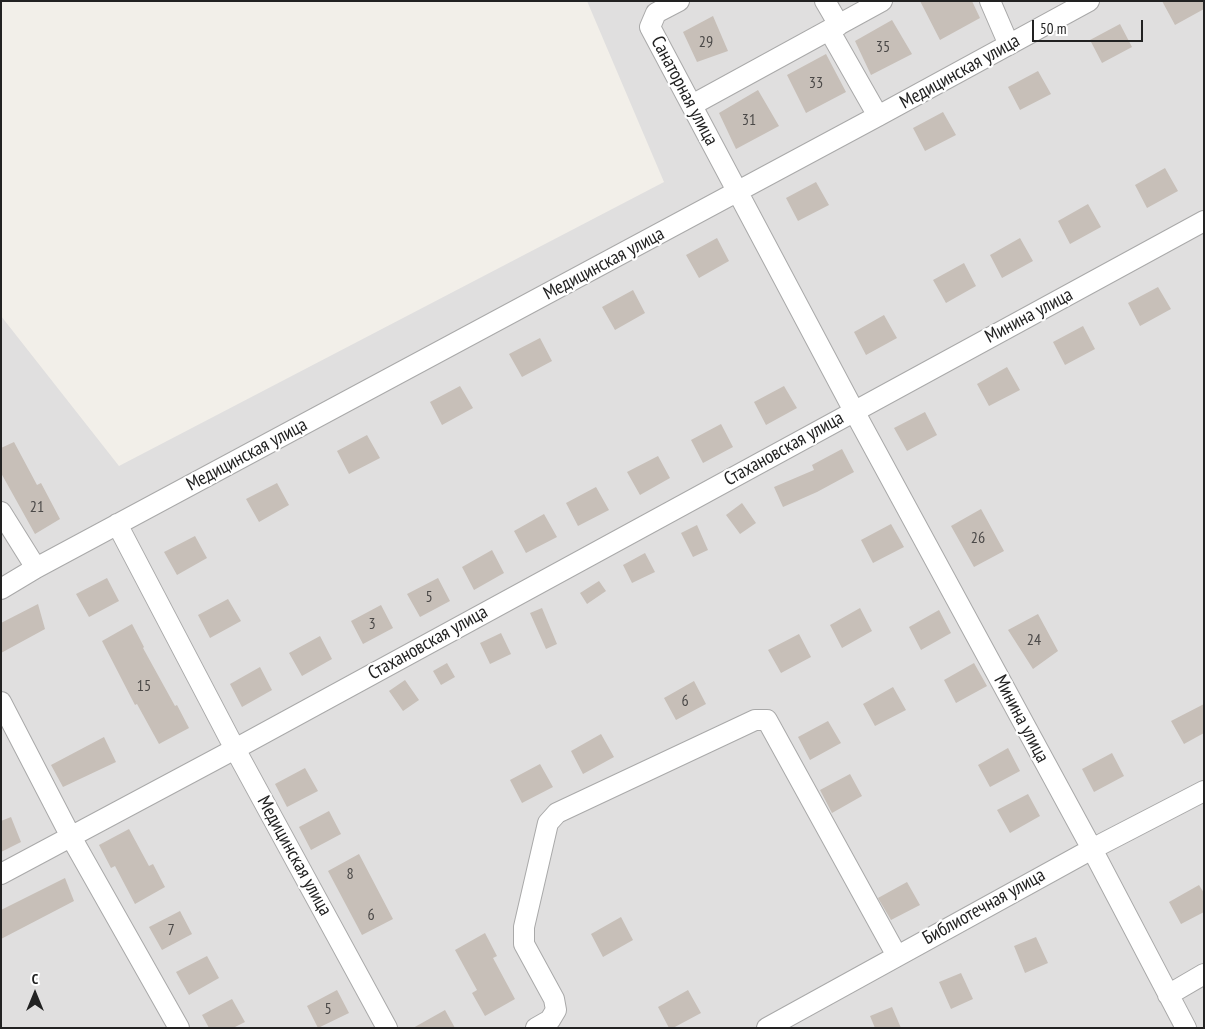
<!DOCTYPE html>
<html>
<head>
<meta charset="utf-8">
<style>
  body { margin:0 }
  #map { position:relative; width:1205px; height:1029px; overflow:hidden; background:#f2efe9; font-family:"PT Sans Narrow",sans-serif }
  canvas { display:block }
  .frame { position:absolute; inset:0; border:2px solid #222; pointer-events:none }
  .north { position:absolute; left:10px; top:969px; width:50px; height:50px; -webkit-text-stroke:4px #fff; paint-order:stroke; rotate:0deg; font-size:14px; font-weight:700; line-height:20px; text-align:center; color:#222 }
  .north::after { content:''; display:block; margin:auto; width:18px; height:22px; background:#222; clip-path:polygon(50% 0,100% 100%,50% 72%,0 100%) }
  .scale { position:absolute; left:1032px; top:20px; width:111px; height:22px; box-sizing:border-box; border:2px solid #222; border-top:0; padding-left:6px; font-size:15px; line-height:18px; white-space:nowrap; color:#222; -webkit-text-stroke:4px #fff; paint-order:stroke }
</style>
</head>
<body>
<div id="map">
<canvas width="1205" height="1029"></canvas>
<div class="frame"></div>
<div class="north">С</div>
<div class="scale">50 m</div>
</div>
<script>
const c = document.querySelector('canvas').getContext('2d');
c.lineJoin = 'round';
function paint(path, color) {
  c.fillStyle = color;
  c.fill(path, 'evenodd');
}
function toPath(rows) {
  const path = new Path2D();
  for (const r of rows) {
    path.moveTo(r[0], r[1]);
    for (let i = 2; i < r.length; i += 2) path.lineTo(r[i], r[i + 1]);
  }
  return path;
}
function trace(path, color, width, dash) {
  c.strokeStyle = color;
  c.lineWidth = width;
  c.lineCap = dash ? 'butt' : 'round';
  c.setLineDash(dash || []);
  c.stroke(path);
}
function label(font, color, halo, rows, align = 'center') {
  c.font = font + ' "PT Sans Narrow",sans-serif';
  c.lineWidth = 4.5;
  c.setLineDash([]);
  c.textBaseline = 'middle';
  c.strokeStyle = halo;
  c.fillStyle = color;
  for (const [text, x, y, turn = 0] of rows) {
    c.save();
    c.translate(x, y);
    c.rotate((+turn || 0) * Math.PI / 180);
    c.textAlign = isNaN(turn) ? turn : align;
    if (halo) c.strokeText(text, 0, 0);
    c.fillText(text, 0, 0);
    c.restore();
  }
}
const residential = toPath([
  [587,1,1204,1,1204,1028,1,1028,1,316,119,466,664,182]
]);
const building = toPath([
  [920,1,972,1,980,18,940,40],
  [1162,1,1204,1,1204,9,1175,25],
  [713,16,728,51,697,62,683,32],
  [892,20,912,54,871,75,855,41],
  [1120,24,1132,47,1102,63,1090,40],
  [826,54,846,92,806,113,787,75],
  [1038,71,1051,94,1020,110,1008,87],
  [758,90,779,126,736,149,719,113],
  [943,112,956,135,925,151,913,128],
  [1165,168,1178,191,1147,208,1135,185],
  [816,182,829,205,798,221,786,198],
  [1088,204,1101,227,1070,244,1058,221],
  [717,238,729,261,699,278,686,255],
  [1020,238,1033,261,1002,278,990,255],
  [964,263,976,286,946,303,933,280],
  [1158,287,1171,309,1140,326,1128,303],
  [633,290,645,313,615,330,602,307],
  [884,315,897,338,866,355,854,332],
  [1083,326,1095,349,1065,365,1053,342],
  [540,338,552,361,522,377,509,354],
  [1007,367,1020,390,989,406,977,384],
  [460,386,473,408,442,425,430,402],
  [784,386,797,408,766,425,754,402],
  [925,412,937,435,907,451,894,428],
  [721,424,733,447,703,463,691,440],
  [367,435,380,458,349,474,337,451],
  [14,442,37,485,41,483,60,519,35,534,1,473,1,448],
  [842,449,854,472,817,492,783,507,774,487,814,470,812,465],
  [658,456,670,478,640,495,627,472],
  [277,483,289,505,259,522,246,499],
  [596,487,609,510,578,526,566,503],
  [742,503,756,523,740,534,726,515],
  [981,509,1004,551,974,567,951,526],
  [544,514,557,537,526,553,514,531],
  [891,524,904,547,873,563,861,540],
  [697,525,708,550,693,557,681,533],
  [195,536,207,558,177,575,164,552],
  [492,550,504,573,474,590,462,567],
  [645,553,655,572,632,583,623,565],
  [107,578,119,601,89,617,76,594],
  [438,578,450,601,420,617,407,594],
  [599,581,606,591,587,604,580,593],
  [228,599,241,621,210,638,198,615],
  [38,604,45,629,1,653,1,623],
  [381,605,393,628,363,644,351,621],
  [542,608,557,644,546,649,530,613],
  [860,608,872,631,842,648,830,625],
  [939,610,951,633,921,650,909,627],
  [1038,614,1058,651,1033,669,1008,630],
  [132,624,144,647,143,648,175,706,177,705,189,728,159,744,137,704,135,705,102,641],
  [501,633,511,654,490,664,480,643],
  [799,634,811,657,781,673,768,650],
  [320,636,332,659,302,676,289,653],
  [447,663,455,677,441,685,433,671],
  [974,663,987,686,956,703,944,680],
  [260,667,272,690,242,707,230,684],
  [405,680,419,700,403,711,389,691],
  [694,681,706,704,676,720,664,698],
  [893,687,906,710,875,726,863,704],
  [1204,704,1204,733,1184,744,1171,721],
  [828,721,841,743,810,760,798,737],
  [601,734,614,757,583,774,571,751],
  [104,737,116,762,63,787,51,765],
  [1008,748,1020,771,990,787,978,765],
  [1112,753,1124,776,1094,792,1082,769],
  [540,764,553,787,522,803,510,780],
  [305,768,318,791,287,807,275,784],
  [850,774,862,796,832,813,820,790],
  [1028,794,1040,816,1010,833,997,810],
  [329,811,341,834,311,850,299,827],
  [11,817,21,842,1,852,1,821],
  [129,829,149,866,153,864,165,887,135,904,115,866,111,868,99,845],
  [359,854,393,919,362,935,328,871],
  [65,878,74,901,1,939,1,910],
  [907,882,920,905,891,920,878,898],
  [1199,885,1204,893,1204,912,1181,924,1169,902],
  [180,911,192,934,162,950,149,927],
  [621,917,633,940,603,957,591,934],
  [485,933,497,956,493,958,515,999,485,1016,472,993,477,990,455,950],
  [1036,937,1048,963,1025,973,1014,946],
  [207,956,219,978,189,995,176,972],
  [961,973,973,999,951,1009,939,982],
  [337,990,349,1013,318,1028,307,1006],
  [688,990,701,1013,673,1028,669,1028,658,1007],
  [232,999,245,1022,233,1028,209,1028,202,1015],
  [892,1007,901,1028,875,1028,870,1016],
  [445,1010,455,1028,413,1028]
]);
const minor = toPath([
  [679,1,656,13,650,27,854,411,1092,849,1186,1028],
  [825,1,839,25],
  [990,1,1009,45],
  [829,30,878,116],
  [692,105,882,1],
  [1,512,36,568],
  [117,524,235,749,387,1028],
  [1,589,36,568,878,116,1089,1],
  [1,702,71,837,179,1028],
  [1,874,235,749,1204,221],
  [1168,995,1204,974],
  [536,1028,550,1020,556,1010,554,999,524,944,524,927,548,823,557,813,755,720,767,720,897,956],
  [767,1028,1092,849,1204,791]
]);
const numberNames = [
  ["29",706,42],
  ["35",883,47],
  ["33",816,83],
  ["31",749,120],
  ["21",37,507],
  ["26",978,538],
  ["5",429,597],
  ["3",372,624],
  ["24",1034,640],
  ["15",144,686],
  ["6",685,701],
  ["8",350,874],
  ["6",371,915],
  ["7",171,930],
  ["5",328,1009]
];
const streetNames = [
  ["Медицинская улица",960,72,-29],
  ["Санаторная улица",684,91,62],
  ["Медицинская улица",604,264,-28],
  ["Минина улица",1029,316,-28],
  ["Стахановская улица",784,449,-29],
  ["Медицинская улица",247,455,-28],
  ["Стахановская улица",428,643,-29],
  ["Минина улица",1021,719,62],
  ["Медицинская улица",294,856,61],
  ["Библиотечная улица",984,907,-29]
];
paint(residential, '#e0dfdf');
paint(building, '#c7bfb8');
trace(minor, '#a9a9a9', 22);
trace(minor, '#fff', 20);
label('16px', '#4b4948', null, numberNames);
label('19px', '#222', '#fff', streetNames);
</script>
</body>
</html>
